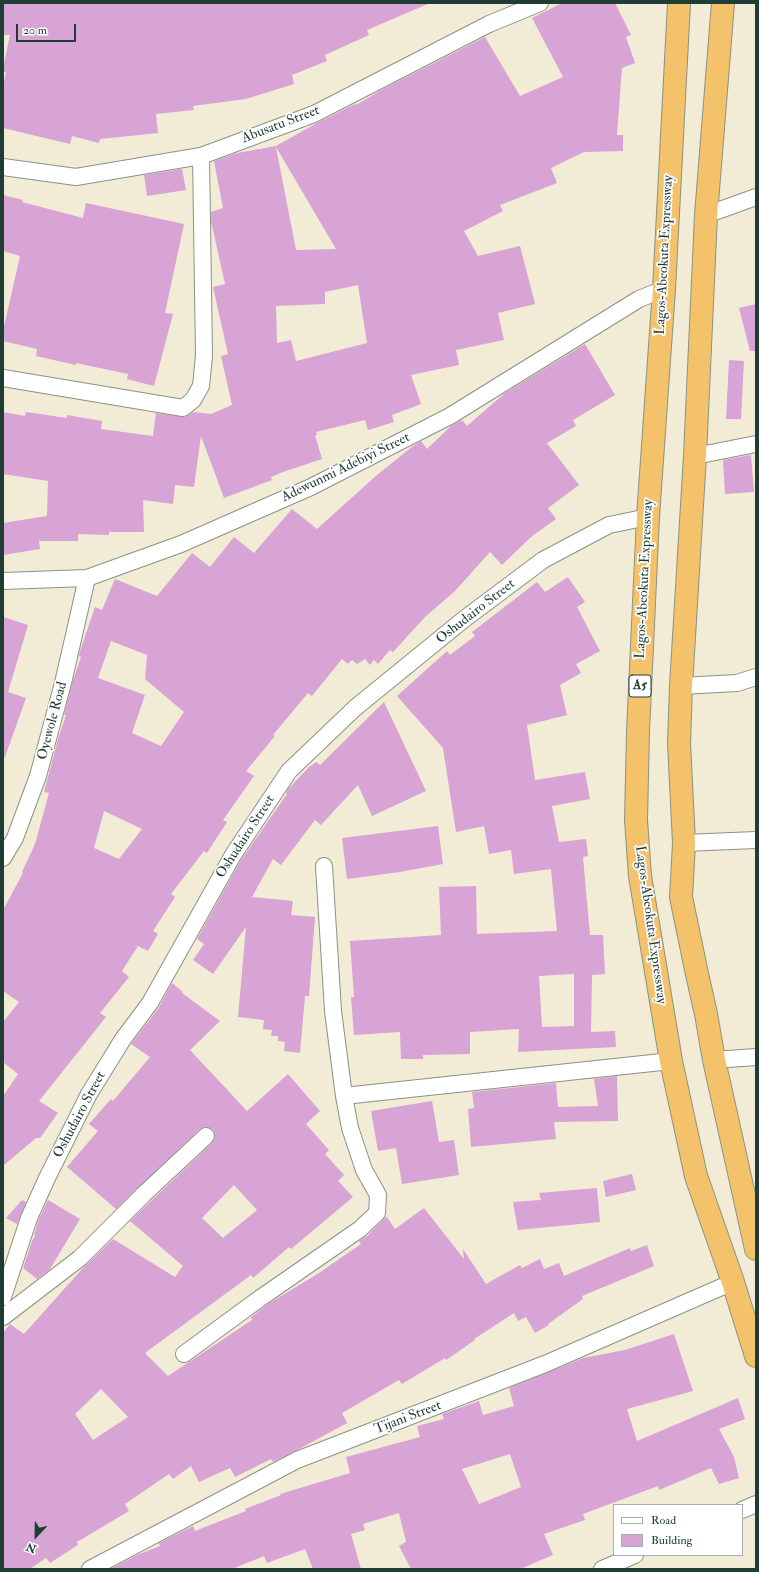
<!DOCTYPE html>
<html>
<head>
<meta charset="utf-8">
<style>
  body { margin:0 }
  #map { position:relative; width:759px; height:1572px; overflow:hidden; background:#f2ebd5; font-family:"IM FELL Double Pica",serif }
  canvas { display:block }
  .frame { position:absolute; inset:0; border:4px solid #1f3d34; pointer-events:none }
  .legend { position:absolute; left:613px; top:1504px; width:130px; height:52px; box-sizing:border-box; background:#fff; border:1px solid #a5b1ae; margin:0; padding:5px 7px; list-style:none; font-size:12px; color:#1f3d34 }
  .legend li { display:flex; align-items:center; gap:8px; height:20px }
  .legend b { width:20px; border:1px solid #a5b1ae }
  .north { position:absolute; left:16px; top:1516px; width:40px; height:40px; -webkit-text-stroke:3px #fff; paint-order:stroke; rotate:202deg; font-size:11px; font-weight:700; line-height:16px; text-align:center; color:#1f3d34 }
  .north::after { content:''; display:block; margin:auto; width:14px; height:18px; background:#1f3d34; clip-path:polygon(50% 0,100% 100%,50% 72%,0 100%) }
  .scale { position:absolute; left:16px; top:24px; width:60px; height:18px; box-sizing:border-box; border:2px solid #1f3d34; border-top:0; padding-left:5px; font-size:12px; line-height:14px; white-space:nowrap; color:#1f3d34; -webkit-text-stroke:3px #fff; paint-order:stroke }
</style>
</head>
<body>
<div id="map">
<canvas width="759" height="1572"></canvas>
<div class="frame"></div>
<ul class="legend">
<li><b style="height:5px;background:#fff"></b>Road</li>
<li><b style="height:11px;background:#d8a3d5"></b>Building</li>
</ul>
<div class="north">N</div>
<div class="scale">20 m</div>
</div>
<script>
const c = document.querySelector('canvas').getContext('2d');
c.lineJoin = 'round';
function paint(path, color) {
  c.fillStyle = color;
  c.fill(path, 'evenodd');
}
function toPath(rows) {
  const path = new Path2D();
  for (const r of rows) {
    path.moveTo(r[0], r[1]);
    for (let i = 2; i < r.length; i += 2) path.lineTo(r[i], r[i + 1]);
  }
  return path;
}
function trace(path, color, width, dash) {
  c.strokeStyle = color;
  c.lineWidth = width;
  c.lineCap = dash ? 'butt' : 'round';
  c.setLineDash(dash || []);
  c.stroke(path);
}
function label(font, color, halo, rows, align = 'center') {
  c.font = font + ' "IM FELL Double Pica",serif';
  c.lineWidth = 3.5;
  c.setLineDash([]);
  c.textBaseline = 'middle';
  c.strokeStyle = halo;
  c.fillStyle = color;
  for (const [text, x, y, turn = 0] of rows) {
    c.save();
    c.translate(x, y);
    c.rotate((+turn || 0) * Math.PI / 180);
    c.textAlign = isNaN(turn) ? turn : align;
    if (halo) c.strokeText(text, 0, 0);
    c.fillText(text, 0, 0);
    c.restore();
  }
}
const building = toPath([
  [3,3,430,3,367,30,369,35,325,55,327,61,292,75,294,84,246,99,193,106,194,110,156,114,158,133,100,139,99,143,72,136,70,144,3,128,3,87,6,72,3,71,3,68,10,35,3,35],
  [562,3,615,3,631,35,626,37,635,63,622,68,617,135,623,135,623,151,584,152,551,168,557,183,500,205,503,211,464,231,478,256,520,246,535,304,498,313,504,340,456,350,459,365,411,375,421,404,392,415,394,422,368,430,365,420,316,432,317,435,315,435,322,459,283,472,271,477,272,480,224,498,201,436,194,487,175,485,173,504,143,500,144,532,109,532,109,535,78,534,78,541,39,541,40,549,3,555,3,523,47,516,48,481,3,474,3,412,25,416,26,412,67,418,67,415,102,421,101,429,153,436,156,413,185,417,194,412,211,414,232,405,221,356,228,354,213,287,225,284,211,221,211,212,223,208,214,161,237,153,276,146,317,123,355,104,356,105,383,89,485,37,520,96,563,77,532,18],
  [276,147,336,249,296,250],
  [358,285,367,343,296,361,291,340,277,343,276,306,325,304,325,292],
  [182,169,186,190,147,196,144,175],
  [3,195,23,200,22,202,83,218,86,203,184,224,165,313,173,314,154,386,127,379,128,374,76,363,76,365,36,356,37,349,3,341,3,331,20,256,3,251],
  [756,304,756,351,750,351,739,308],
  [585,344,615,395,573,420,576,426,547,443,579,485,548,508,556,519,531,537,502,565,490,552,455,591,425,617,393,652,390,650,378,664,374,660,370,665,365,659,357,664,352,660,348,664,342,659,312,696,308,693,273,735,275,736,246,771,254,776,223,820,227,822,207,853,204,851,171,894,175,897,153,931,158,934,148,951,138,946,122,971,129,977,100,1013,106,1017,39,1101,58,1113,40,1138,36,1138,3,1166,3,1096,18,1074,3,1062,3,1022,19,1002,3,991,3,910,23,873,22,872,35,844,49,793,44,792,58,739,66,715,64,715,73,680,81,657,79,656,80,651,95,607,102,610,115,579,157,596,192,553,210,567,234,537,254,553,292,509,317,529,377,475,413,446,421,441,427,449,451,426,462,420,467,426,505,393],
  [111,641,147,655,145,679,184,712,161,746,132,733,145,695,98,678],
  [104,811,142,829,119,859,94,848],
  [729,360,744,361,741,419,726,419],
  [751,455,754,492,725,494,723,460],
  [568,577,585,602,577,607,600,651,576,664,581,673,560,685,567,715,527,725,535,780,585,772,590,799,552,806,559,842,586,839,588,856,583,857,590,935,603,935,605,974,592,975,591,1032,615,1031,616,1047,518,1052,519,1029,470,1032,470,1054,423,1055,423,1059,401,1059,400,1032,354,1035,351,997,354,997,350,941,441,935,439,887,476,886,477,934,557,931,551,869,514,874,511,850,489,854,484,826,456,832,443,748,397,696,447,651,450,655,475,636,472,632,537,582,545,592],
  [574,974,574,1026,542,1027,539,976],
  [3,617,28,625,8,692,26,698,5,757,3,757],
  [384,702,426,791,372,816,358,785,321,825,315,820,281,865,273,859,252,897,293,901,291,915,315,917,309,996,305,996,300,1053,284,1051,285,1042,278,1041,278,1036,271,1036,272,1030,263,1029,264,1020,238,1017,246,927,213,974,193,960,204,944,197,939,241,860,287,794,286,793,288,789,310,766,311,766,316,762,320,765],
  [438,826,443,864,400,872,347,879,342,838],
  [172,983,183,992,182,993,220,1021,190,1050,247,1111,288,1074,320,1111,306,1124,329,1150,325,1154,344,1175,338,1181,353,1197,291,1249,289,1247,253,1278,251,1275,145,1353,168,1376,252,1320,251,1317,268,1304,319,1273,361,1244,359,1241,367,1236,385,1218,387,1217,395,1229,424,1208,464,1259,463,1249,486,1284,520,1265,522,1268,540,1259,544,1269,559,1263,564,1276,630,1248,631,1251,647,1245,654,1266,582,1296,583,1299,548,1324,549,1325,535,1333,526,1317,518,1321,514,1313,474,1339,475,1340,446,1360,445,1358,402,1384,399,1380,342,1413,347,1423,301,1448,273,1462,271,1459,235,1477,230,1468,199,1482,191,1466,173,1479,169,1474,125,1504,129,1511,77,1542,78,1545,50,1563,46,1558,30,1569,3,1569,3,1333,10,1324,24,1334,82,1269,113,1239,175,1277,183,1266,130,1221,212,1143,215,1139,215,1134,213,1129,204,1127,200,1129,116,1209,67,1167,98,1131,89,1124,111,1099,113,1101,150,1057,131,1044,158,1009],
  [234,1185,257,1210,223,1238,202,1218],
  [101,1389,128,1417,93,1440,75,1414],
  [617,1076,618,1121,554,1122,556,1139,471,1147,468,1109,474,1108,472,1092,556,1083,558,1107,598,1106,594,1079],
  [432,1101,439,1142,454,1140,459,1175,402,1184,396,1148,378,1151,371,1111],
  [632,1174,636,1190,606,1197,603,1181],
  [597,1188,600,1222,518,1230,513,1202,541,1200,539,1193],
  [22,1200,26,1202,17,1224,6,1218],
  [48,1200,80,1219,50,1269,37,1279,23,1268,32,1241,35,1236,34,1235,38,1221],
  [674,1334,693,1391,627,1409,637,1441,738,1398,745,1419,719,1429,734,1457,739,1478,719,1484,711,1468,659,1490,658,1486,583,1514,585,1520,544,1534,553,1555,520,1569,411,1569,399,1546,406,1542,399,1513,363,1524,365,1530,351,1534,361,1569,313,1569,305,1549,267,1563,264,1556,232,1569,110,1569,137,1555,160,1546,159,1543,193,1526,195,1531,246,1511,245,1509,281,1495,280,1494,350,1473,346,1457,420,1437,417,1426,444,1419,442,1414,479,1401,483,1415,514,1406,509,1388,583,1358,625,1350],
  [510,1454,521,1487,479,1504,462,1469]
]);
const street = toPath([
  [3,167,76,177,201,156,314,114,489,24,540,3],
  [706,215,756,197],
  [3,378,183,408,193,400,201,386,204,356,201,156],
  [695,456,756,444],
  [3,581,87,578,181,544,311,487,450,416,639,299,664,289],
  [681,686,737,683,756,677],
  [684,843,756,840],
  [3,858,15,838,38,776,63,683,87,578],
  [714,1060,756,1057],
  [344,1096,671,1061],
  [3,1297,29,1218,47,1178,89,1094,123,1039,150,1003,233,855,289,771,355,708,463,620,543,560,609,525,648,517],
  [3,1317,80,1258,144,1194,206,1136],
  [184,1354,259,1299,360,1229,377,1213,378,1195,364,1170,350,1128,344,1096,333,1011,324,866],
  [742,1510,756,1504],
  [90,1569,297,1460,545,1364,733,1282],
  [602,1569,635,1555]
]);
const highway = toPath([
  [679,3,664,289,648,517,638,732,636,820,640,876,671,1061,696,1176,733,1282,756,1356],
  [723,3,706,215,695,456,681,686,679,743,684,843,681,897,697,974,706,1014,714,1060,756,1249]
]);
const shields = [
  [640,686,22]
];
const shieldNames = [
  ["A5",640,686]
];
const streetNames = [
  ["Abusatu Street",281,125,-21],
  ["Lagos-Abeokuta Expressway",665,255,-87],
  ["Adewunmi Adebiyi Street",346,468,-26],
  ["Lagos-Abeokuta Expressway",645,579,-87],
  ["Oshudairo Street",476,612,-38],
  ["Oyewole Road",53,721,-75],
  ["Oshudairo Street",246,837,-57],
  ["Lagos-Abeokuta Expressway",650,925,82],
  ["Oshudairo Street",80,1115,-62],
  ["Tijani Street",408,1418,-21]
];
paint(building, '#d8a3d5');
trace(street, '#889484', 18);
trace(highway, '#889484', 24);
trace(street, '#fff', 16);
trace(highway, '#f3c26a', 22);
for (const [x, y, w] of shields) {
  const box = new Path2D();
  box.roundRect(x - w / 2, y - 11, w, 22, 3);
  c.fillStyle = '#fff';
  c.fill(box);
  trace(box, '#1f3d34', 1);
}
label('bold 13px', '#1f3d34', null, shieldNames);
label('14px', '#1f3d34', '#fff', streetNames);
</script>
</body>
</html>
